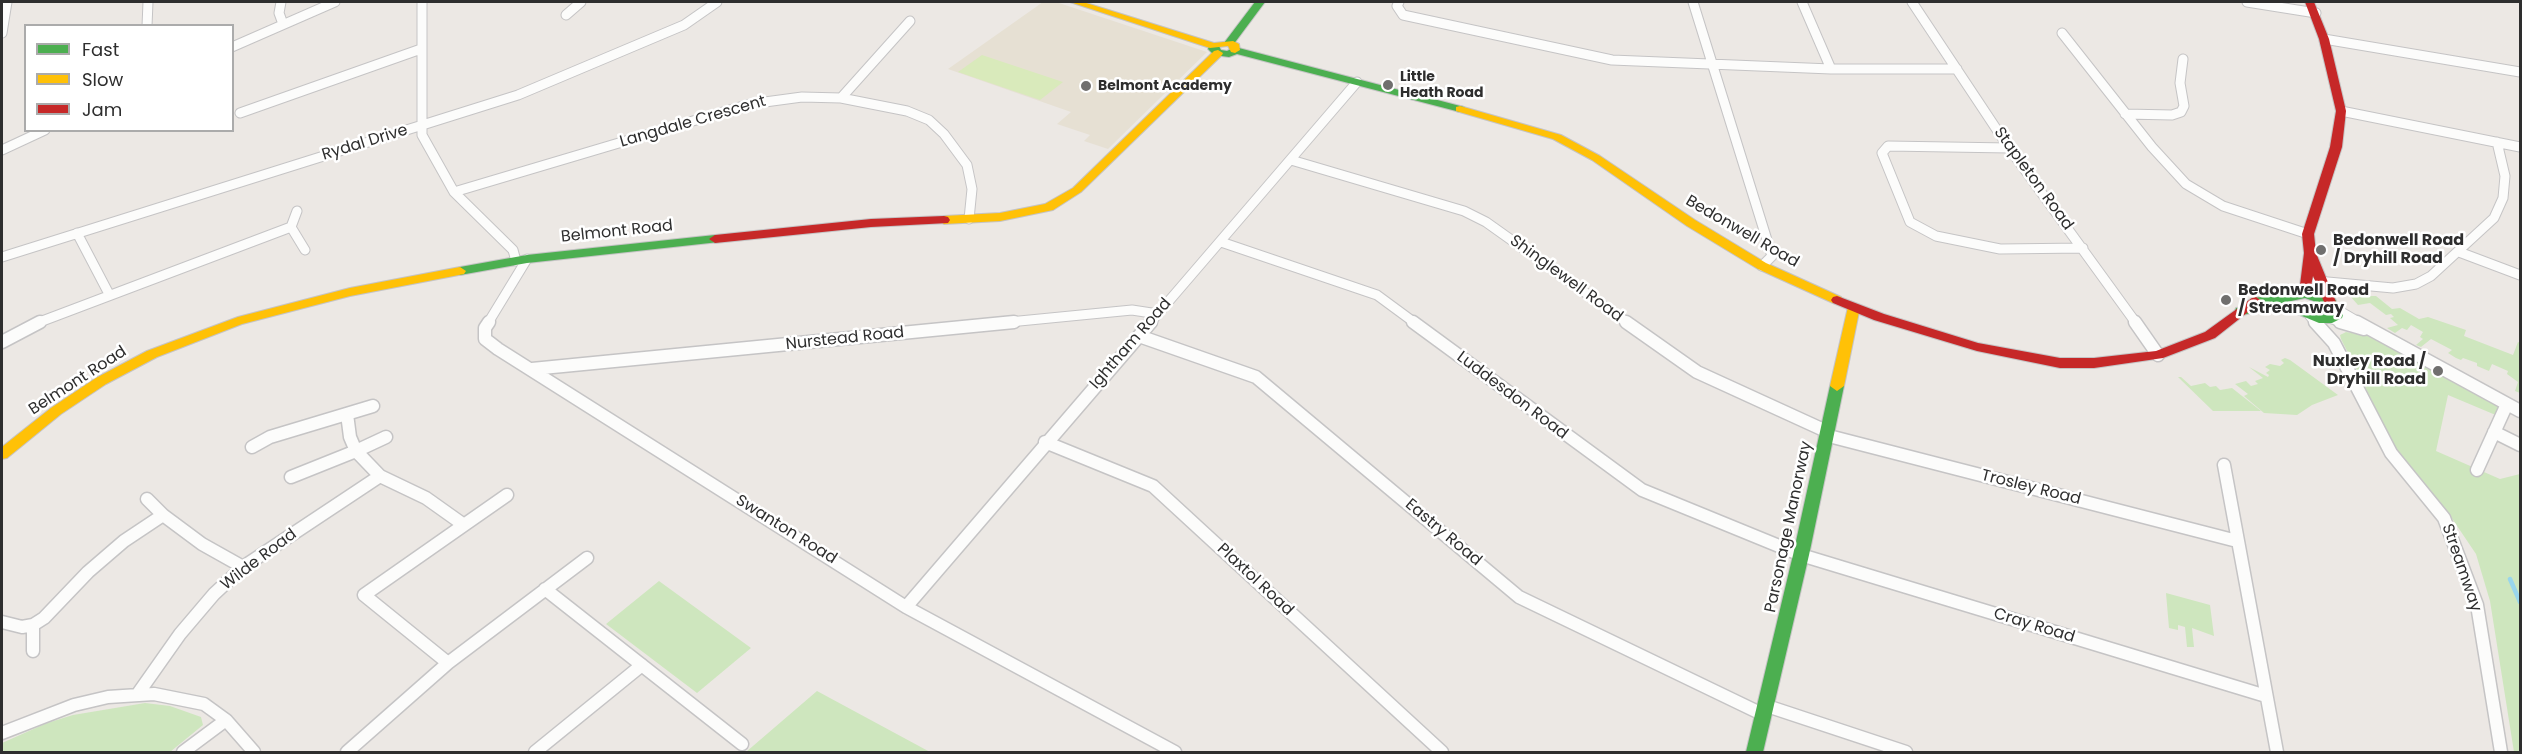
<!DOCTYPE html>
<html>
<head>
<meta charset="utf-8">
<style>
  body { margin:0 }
  #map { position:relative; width:2522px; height:754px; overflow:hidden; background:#ece8e4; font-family:Poppins,sans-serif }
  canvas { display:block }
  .frame { position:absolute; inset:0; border:3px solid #2e2e2e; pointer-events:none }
  .legend { position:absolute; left:24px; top:24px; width:210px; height:108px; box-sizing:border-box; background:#fff; border:2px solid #ababab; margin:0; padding:8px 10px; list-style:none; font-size:18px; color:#2e2e2e }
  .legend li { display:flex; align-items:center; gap:12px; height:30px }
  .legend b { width:30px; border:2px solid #ababab }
</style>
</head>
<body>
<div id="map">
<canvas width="2522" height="754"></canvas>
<div class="frame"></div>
<ul class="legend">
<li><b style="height:8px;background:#4caf50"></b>Fast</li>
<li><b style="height:8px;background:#ffc107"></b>Slow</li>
<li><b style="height:8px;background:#c62828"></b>Jam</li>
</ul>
</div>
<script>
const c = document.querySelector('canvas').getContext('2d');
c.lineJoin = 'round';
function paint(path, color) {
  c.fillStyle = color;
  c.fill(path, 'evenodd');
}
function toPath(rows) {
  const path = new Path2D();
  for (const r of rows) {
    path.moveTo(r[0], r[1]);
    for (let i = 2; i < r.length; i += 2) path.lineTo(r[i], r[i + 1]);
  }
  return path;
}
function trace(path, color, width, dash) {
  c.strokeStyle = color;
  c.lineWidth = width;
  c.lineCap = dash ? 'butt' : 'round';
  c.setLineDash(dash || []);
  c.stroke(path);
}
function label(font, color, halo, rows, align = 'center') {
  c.font = font + ' Poppins,sans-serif';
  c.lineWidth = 5;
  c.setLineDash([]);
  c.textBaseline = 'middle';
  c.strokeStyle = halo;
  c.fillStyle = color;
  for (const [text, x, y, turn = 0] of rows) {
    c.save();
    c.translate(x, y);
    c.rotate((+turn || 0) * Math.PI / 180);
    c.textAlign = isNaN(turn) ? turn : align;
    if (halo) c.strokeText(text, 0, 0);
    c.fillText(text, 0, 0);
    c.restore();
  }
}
const education = toPath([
  [1043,2,1056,2,1207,52,1108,149,1084,141,1090,135,1057,124,1071,112,948,69]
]);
const green = toPath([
  [2350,296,2376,296,2392,309,2400,308,2419,319,2428,317,2466,330,2464,336,2513,355,2518,342,2520,343,2520,393,2515,391,2518,382,2507,374,2508,371,2492,364,2489,371,2477,366,2477,363,2463,358,2461,360,2456,358,2448,353,2452,350,2431,339,2421,347,2416,345,2423,339,2420,337,2423,332,2411,325,2407,330,2402,328,2395,333,2387,328,2398,325,2390,318,2394,317,2391,314,2386,315,2370,303,2358,305],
  [2346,332,2368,336,2504,407,2498,416,2448,395,2436,451,2500,479,2520,474,2520,752,2514,752,2490,601,2476,554,2447,511,2395,447,2341,339,2340,335],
  [2285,358,2290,360,2338,395,2312,405,2297,415,2264,413,2244,396,2248,394,2235,384,2246,381,2251,386,2258,384,2255,381,2263,378,2249,367,2268,377,2269,375,2266,373,2270,370,2265,367,2270,364,2280,366,2284,363,2281,360],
  [2178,377,2181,377,2191,386,2205,383,2210,387,2216,386,2220,390,2232,388,2261,411,2213,411],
  [659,581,751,648,697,693,606,624],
  [2166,593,2210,605,2214,636,2192,628,2194,647,2187,647,2185,627,2178,625,2178,630,2169,628],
  [817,691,930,752,746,752],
  [145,703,170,706,201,717,203,725,170,752,2,752,2,743,47,723,73,715]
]);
const pitch = toPath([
  [982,55,1063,82,1040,100,958,72]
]);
const stream = toPath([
  [2510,579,2520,602]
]);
const streetFar1 = toPath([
  [281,2,279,13,283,24],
  [422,2,422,135,454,192,513,250,516,261],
  [1399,2,1397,6,1403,15,1612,60,1831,69,1957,69],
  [1693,2,1772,256,1762,266],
  [1802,2,1831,69],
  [1912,2,2009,148,2136,323],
  [2247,2,2316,13],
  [566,15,581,2],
  [147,26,148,2],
  [2,33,7,2],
  [2062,33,2152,147,2186,184,2223,206,2308,234],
  [2324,39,2520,72],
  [232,47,335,2],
  [841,98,910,21],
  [2341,111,2520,147],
  [240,113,421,49],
  [2125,114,2172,115,2181,112,2184,106,2180,83,2183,59],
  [2009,148,1888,146,1882,153,1910,222,1936,236,2000,249,2083,248],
  [2,150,45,130],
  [1291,160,1464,211,1486,222,1628,323],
  [454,192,750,104,802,97,841,98,907,111,929,120,944,134,967,165,972,189,969,219],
  [291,227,305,250],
  [77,233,109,294],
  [1221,242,1377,295,1415,323],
  [2459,252,2520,275],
  [2,257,518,95,684,25,717,2],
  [2317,281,2393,288,2416,284,2431,276,2494,218,2503,198,2505,176,2497,142],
  [2336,309,2360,323],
  [2310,316,2316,323],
  [2332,319,2345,323],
  [37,323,291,227,297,211],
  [488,323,527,259],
  [999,323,1132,310,1158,314],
  [1150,323,1357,82]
]);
const street = toPath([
  [489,322,485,328,485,339,498,349,906,607,1175,752],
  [1413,322,1642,490,1801,555,2266,696],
  [1626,322,1697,372,1826,431],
  [2135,322,2158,355],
  [2315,322,2334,343,2391,453,2444,518,2477,605,2501,752],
  [2340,322,2364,329],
  [2357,322,2520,411],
  [1139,336,1256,377,1519,597,1762,714],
  [2,342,40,322],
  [532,369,1014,322],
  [347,414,350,437,356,451,386,437],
  [2494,432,2520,445],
  [1825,435,2237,541],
  [1045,442,1153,486,1442,752],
  [252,447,270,437,373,406],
  [2224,465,2277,752],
  [2477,470,2507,404],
  [291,477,356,451,380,476,426,498,464,525,364,595,448,663],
  [147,499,163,515],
  [464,525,507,495],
  [545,589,742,744],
  [906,607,1151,322],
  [2,622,22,627,33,625,44,618,88,572,124,541,163,515,202,544,243,567],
  [33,625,33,651],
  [137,695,180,634,214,594,243,567,380,476],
  [1764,705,1906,752],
  [2,733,74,705,108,697,154,694,204,704,226,720,254,752],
  [183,752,226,720],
  [347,752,448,663,587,558],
  [535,752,642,665]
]);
const fast = toPath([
  [1255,2,1265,2,1233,45,1225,45,1224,43,1255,2],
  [1214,43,1218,44,1221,50,1227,51,1235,47,1464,107,1465,109,1460,112,1237,54,1229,57,1214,55,1208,49,1210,44,1214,43],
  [715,235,721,239,719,242,527,263,460,275,454,271,460,267,527,255,715,235],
  [2305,289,2335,299,2343,315,2342,318,2332,323,2319,323,2295,313,2271,310,2241,315,2235,311,2236,308,2254,305,2250,301,2252,298,2291,294,2305,289],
  [2305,298,2325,305,2330,314,2321,315,2303,306,2282,303,2305,298],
  [1837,381,1844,386,1809,555,1763,752,1746,752,1793,555,1830,386,1837,381]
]);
const slow = toPath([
  [1070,2,1083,2,1214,43,1233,41,1239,44,1240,50,1235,53,1231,52,1228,46,1210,48,1070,2],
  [1218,50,1223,53,1222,55,1081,192,1053,210,1000,221,944,224,938,220,944,216,1000,213,1045,204,1073,188,1214,51,1218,50],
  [1460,106,1561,135,1600,156,1695,220,1766,263,1841,297,1843,300,1841,303,1833,303,1758,269,1687,226,1592,160,1553,139,1456,111,1456,107,1460,106],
  [460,267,466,271,464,274,350,296,242,324,157,357,106,384,61,414,7,458,2,459,2,447,51,408,96,378,147,351,238,317,350,288,460,267],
  [1854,303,1860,307,1844,386,1837,391,1830,386,1848,307,1854,303]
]);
const jam = toPath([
  [2305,2,2314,2,2329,39,2346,111,2342,147,2314,234,2316,253,2336,302,2330,306,2324,302,2313,276,2309,296,2301,296,2299,293,2304,253,2302,234,2330,147,2336,111,2319,39,2305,2],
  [944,216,948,217,950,220,948,223,871,227,715,243,709,239,715,235,871,219,944,216],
  [1837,296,1884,314,1978,343,2060,358,2094,358,2156,351,2205,332,2252,298,2256,297,2262,301,2215,338,2163,358,2094,368,2060,368,1977,351,1874,320,1833,303,1831,300,1833,297,1837,296]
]);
const markers = [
  [1388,85,6,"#706f6e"],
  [1086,86,6,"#706f6e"],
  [2321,250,6,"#706f6e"],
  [2226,300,6,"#706f6e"],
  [2438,371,6,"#706f6e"]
];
const farPoinames = [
  ["Little",1400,77],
  ["Heath Road",1400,93],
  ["Belmont Academy",1098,86]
];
const streetNames = [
  ["Langdale Crescent",693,122,-16],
  ["Rydal Drive",365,143,-17],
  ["Stapleton Road",2033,179,54],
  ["Belmont Road",617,232,-6],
  ["Bedonwell Road",1742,232,30],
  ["Shinglewell Road",1566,279,36],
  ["Nurstead Road",845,339,-6],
  ["Ightham Road",1131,344,-49],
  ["Belmont Road",78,381,-33],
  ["Luddesdon Road",1512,396,37],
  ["Trosley Road",2031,488,14],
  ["Parsonage Manorway",1789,527,-78],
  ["Swanton Road",786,530,32],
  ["Eastry Road",1443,533,40],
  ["Wilde Road",259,560,-37],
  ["Streamway",2461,568,71],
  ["Plaxtol Road",1255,580,43],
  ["Cray Road",2034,626,17]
];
const poiNames = [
  ["Bedonwell Road",2333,241],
  ["/ Dryhill Road",2333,259],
  ["Bedonwell Road",2238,291],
  ["/ Streamway",2238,309],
  ["Nuxley Road /",2426,362,"right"],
  ["Dryhill Road",2426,380,"right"]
];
paint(education, '#e6e0d3');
paint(green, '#cee6be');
paint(pitch, '#d9eabb');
trace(stream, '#99d6ec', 4.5);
trace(streetFar1, '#c5c4c5', 11);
trace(street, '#c5c4c5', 15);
trace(fast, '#c5c4c5', 2);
trace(slow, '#c5c4c5', 2);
trace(jam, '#c5c4c5', 2);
trace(streetFar1, '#fcfcfb', 9);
trace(street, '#fcfcfb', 12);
paint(fast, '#4caf50');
paint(slow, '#ffc107');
paint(jam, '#c62828');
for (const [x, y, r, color] of markers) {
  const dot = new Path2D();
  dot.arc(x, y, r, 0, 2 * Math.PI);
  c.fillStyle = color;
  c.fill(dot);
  trace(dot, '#fff', 2);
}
label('bold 14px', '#2e2e2e', '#fff', farPoinames, 'left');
label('16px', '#2e2e2e', '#fff', streetNames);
label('bold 16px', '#2e2e2e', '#fff', poiNames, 'left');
</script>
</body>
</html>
